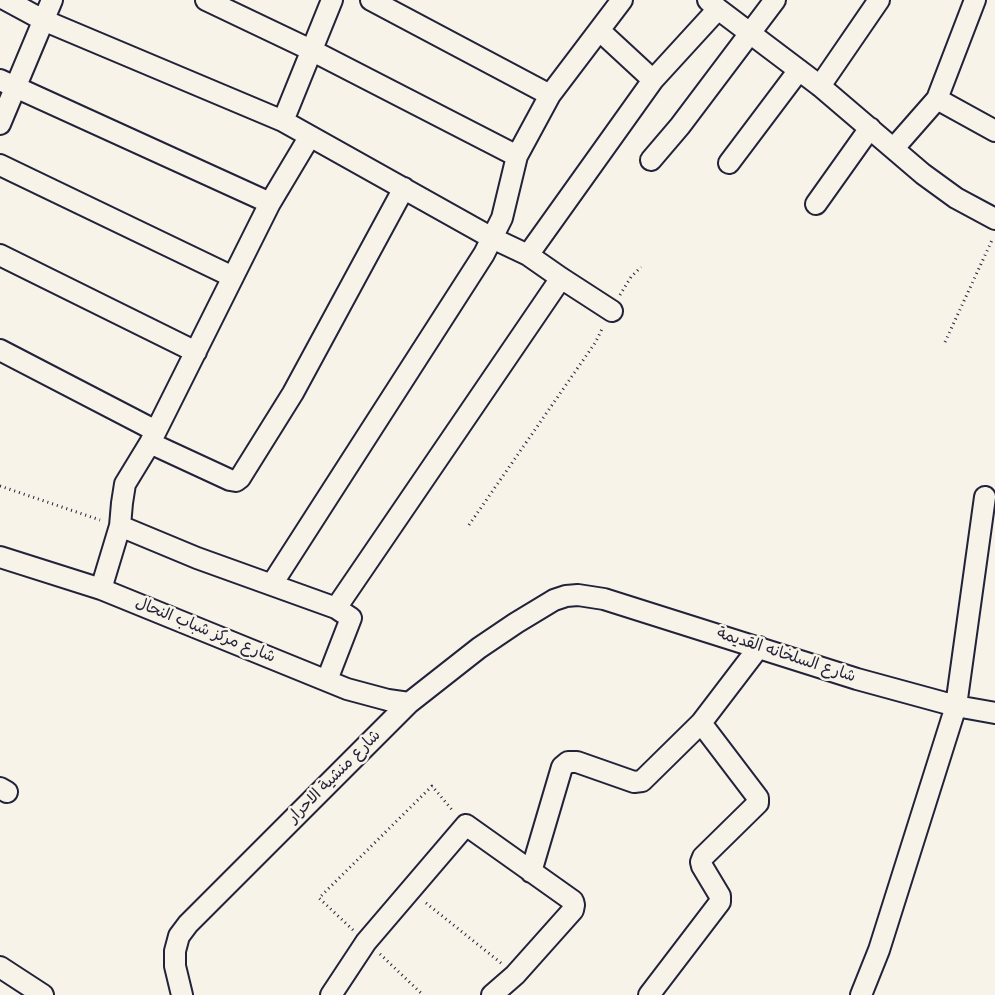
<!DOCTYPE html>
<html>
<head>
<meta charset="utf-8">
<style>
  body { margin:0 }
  canvas { display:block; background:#f7f3e8 }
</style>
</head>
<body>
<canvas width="995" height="995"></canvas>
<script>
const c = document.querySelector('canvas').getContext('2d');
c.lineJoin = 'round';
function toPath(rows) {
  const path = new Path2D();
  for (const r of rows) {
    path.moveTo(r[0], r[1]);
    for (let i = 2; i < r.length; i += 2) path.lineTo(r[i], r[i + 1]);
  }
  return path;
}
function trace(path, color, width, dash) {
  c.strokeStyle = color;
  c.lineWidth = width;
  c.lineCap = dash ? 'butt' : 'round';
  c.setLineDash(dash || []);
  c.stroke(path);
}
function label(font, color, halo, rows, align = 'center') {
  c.font = font + ' Mynerve,"Playpen Sans Arabic",sans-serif';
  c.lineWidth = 5;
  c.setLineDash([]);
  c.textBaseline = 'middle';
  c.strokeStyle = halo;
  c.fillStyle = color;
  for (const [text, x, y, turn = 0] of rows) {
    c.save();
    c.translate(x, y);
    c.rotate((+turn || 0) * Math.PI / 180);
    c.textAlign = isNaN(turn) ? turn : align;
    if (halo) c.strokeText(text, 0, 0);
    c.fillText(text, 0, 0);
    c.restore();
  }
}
const path = toPath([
  [620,295,631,277,641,267],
  [945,342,993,238],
  [0,486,100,520],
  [469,525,595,343,603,327],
  [426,903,501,963],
  [353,930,319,898,432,786,453,811],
  [380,954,423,995]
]);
const minor = toPath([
  [6,0,43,20,283,121,492,238,528,255,561,278,612,311],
  [206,0,311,50,517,156],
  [371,0,550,95],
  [708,0,718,9,820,86,923,174,956,198,995,219],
  [600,31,653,80],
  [0,80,270,203],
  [820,86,879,0],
  [937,99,995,131],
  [283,121,332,0],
  [0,124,52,0],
  [894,148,937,99,975,0],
  [651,160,680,126,775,0],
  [729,163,799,70],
  [0,165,233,277],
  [816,204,870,128],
  [0,255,196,352],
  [528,255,653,80,718,9],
  [0,350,156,431],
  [150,443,230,480,236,481,240,478,293,393,404,188],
  [120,526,197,558,336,608,351,618,327,680],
  [0,557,101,589,347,689,388,700,409,703],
  [272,584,484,254,502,218,517,156,550,95,622,0],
  [101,589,120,526,122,503,125,484,150,443,270,203,310,136],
  [336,608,561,278],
  [0,788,7,792],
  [531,872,562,767,568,762,577,762,634,782,642,781,701,723,759,647],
  [0,967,43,995],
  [182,995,175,966,175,951,179,936,188,924,409,703,479,648,516,623,554,600,566,596,578,595,604,599,857,679,956,706,995,713],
  [331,995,366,942,466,825,573,901,574,905,573,910,515,975,492,995],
  [649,995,720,902,720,896,702,866,701,862,703,857,758,803,758,798,701,723],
  [861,995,879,950,956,706,985,497]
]);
const streetNames = [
  ["شارع مركز شباب النحال",205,631,22],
  ["شارع السلخانه القديمة",786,656,18],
  ["شارع منشية الاحرار",335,777,-45]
];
trace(minor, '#22223b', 24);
trace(path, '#22223b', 3, [1, 4]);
trace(minor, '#f7f3e8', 20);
label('16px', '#22223b', '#f7f3e8', streetNames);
</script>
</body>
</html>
